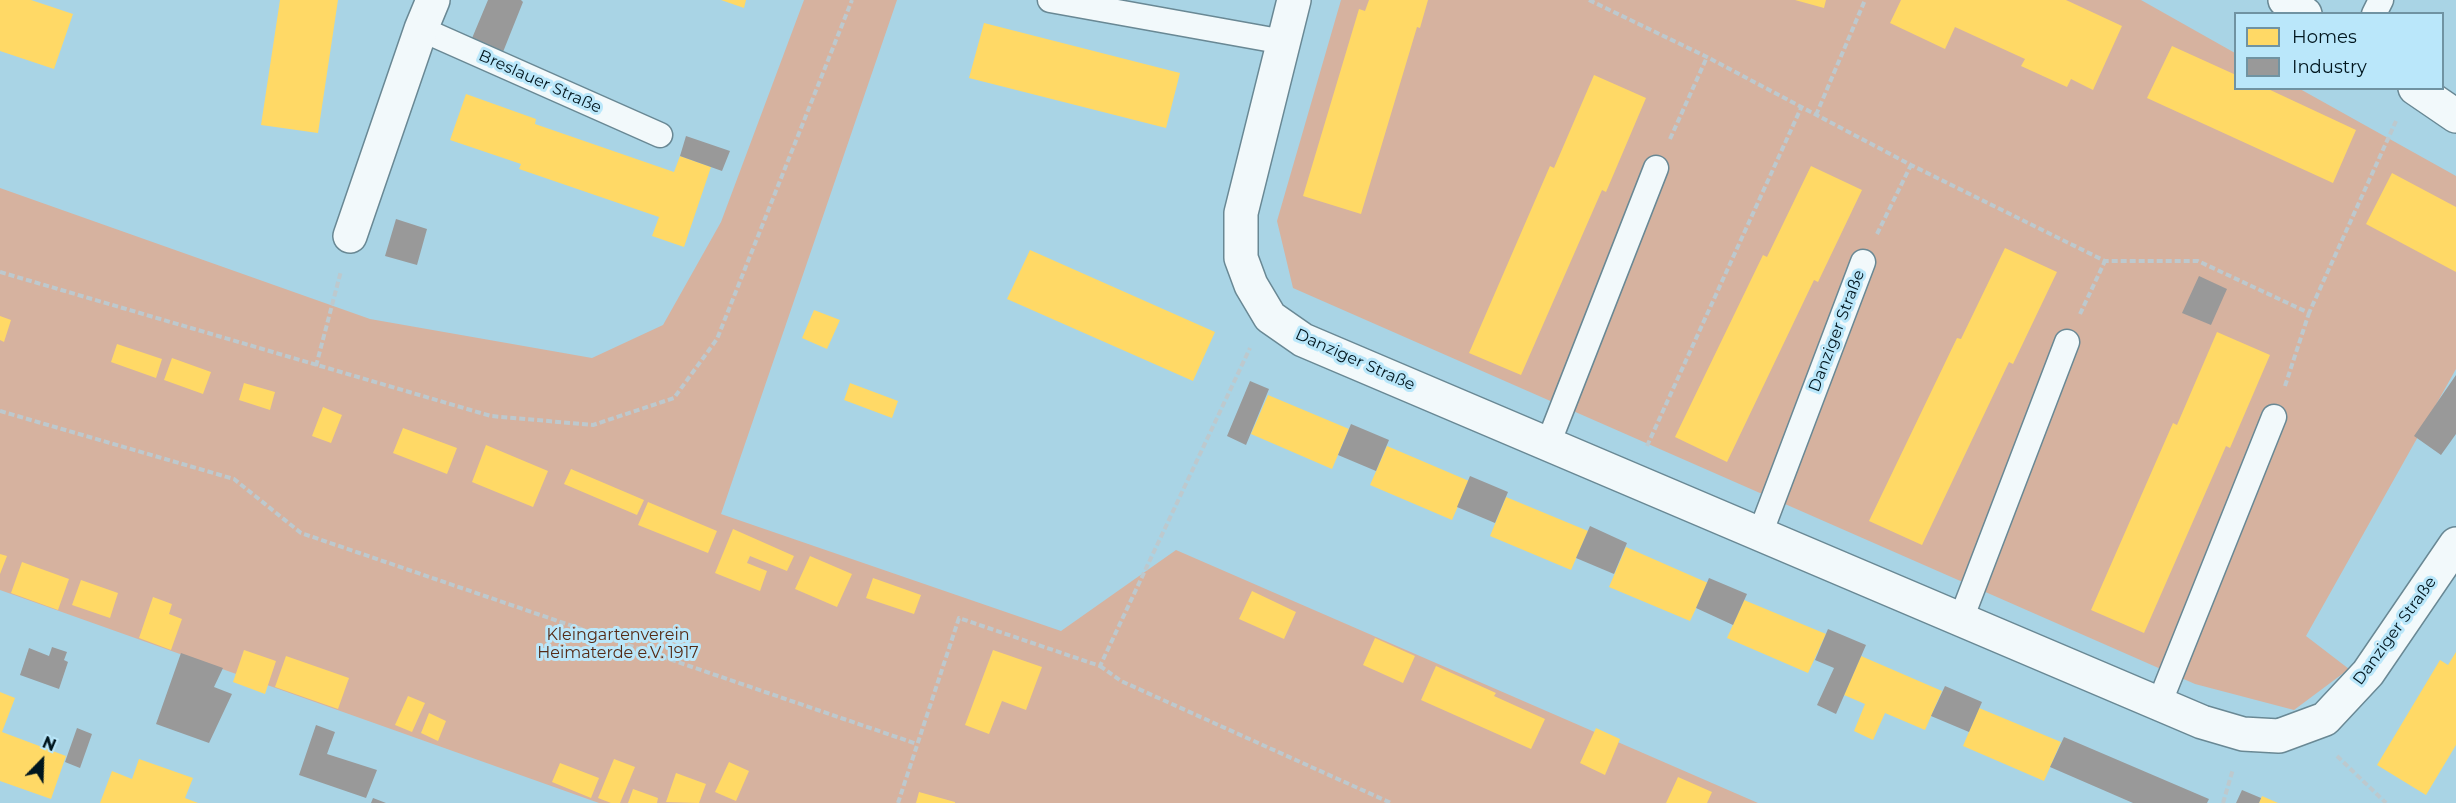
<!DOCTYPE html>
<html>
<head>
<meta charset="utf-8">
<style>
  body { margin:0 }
  #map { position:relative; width:2456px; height:803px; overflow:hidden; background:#a9d4e5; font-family:Montserrat,sans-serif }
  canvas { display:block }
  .legend { position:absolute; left:2234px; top:12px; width:210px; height:78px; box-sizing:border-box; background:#bae7fa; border:2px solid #7093a2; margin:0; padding:8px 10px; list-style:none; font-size:18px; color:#00161e }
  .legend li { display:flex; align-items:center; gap:12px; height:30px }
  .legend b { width:30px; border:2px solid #7093a2 }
  .north { position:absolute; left:12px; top:731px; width:60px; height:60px; -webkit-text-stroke:4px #bae7fa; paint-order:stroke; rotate:23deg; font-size:16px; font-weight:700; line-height:24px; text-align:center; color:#00161e }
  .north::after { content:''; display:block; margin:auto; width:21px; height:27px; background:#00161e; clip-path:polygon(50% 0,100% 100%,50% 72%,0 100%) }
</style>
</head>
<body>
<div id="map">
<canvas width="2456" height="803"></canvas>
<ul class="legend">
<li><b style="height:16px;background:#ffd966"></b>Homes</li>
<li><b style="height:16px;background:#999"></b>Industry</li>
</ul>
<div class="north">N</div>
</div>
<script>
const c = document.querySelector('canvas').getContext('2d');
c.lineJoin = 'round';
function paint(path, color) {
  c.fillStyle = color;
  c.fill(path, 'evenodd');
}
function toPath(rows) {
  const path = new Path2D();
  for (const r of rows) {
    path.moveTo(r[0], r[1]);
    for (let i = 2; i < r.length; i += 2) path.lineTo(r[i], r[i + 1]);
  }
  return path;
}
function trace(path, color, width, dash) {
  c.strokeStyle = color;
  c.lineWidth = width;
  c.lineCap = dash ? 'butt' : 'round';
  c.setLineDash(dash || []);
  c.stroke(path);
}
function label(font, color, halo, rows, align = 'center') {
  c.font = font + ' Montserrat,sans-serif';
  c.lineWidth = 6;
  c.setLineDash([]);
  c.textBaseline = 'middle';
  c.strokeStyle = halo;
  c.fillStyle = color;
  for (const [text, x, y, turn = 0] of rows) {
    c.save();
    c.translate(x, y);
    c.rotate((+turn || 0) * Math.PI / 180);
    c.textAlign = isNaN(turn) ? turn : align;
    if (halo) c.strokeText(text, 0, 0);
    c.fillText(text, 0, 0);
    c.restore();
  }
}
const green = toPath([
  [804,0,897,0,721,514,1061,631,1176,550,1758,803,599,803,0,590,0,188,370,319,592,358,663,325,721,222],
  [1341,0,2141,0,2235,53,2236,88,2300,89,2456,176,2456,369,2306,636,2349,669,2294,710,2195,684,1293,288,1277,221]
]);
const homes = toPath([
  [0,0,31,0,73,14,54,69,0,51],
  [280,0,338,0,318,133,261,125],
  [721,0,746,0,744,8],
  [1369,0,1428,0,1420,28,1417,27,1361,214,1303,196,1359,9,1365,11],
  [1795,0,1826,0,1824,8],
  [1901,0,2066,0,2122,26,2093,90,2071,79,2067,87,2021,66,2025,59,1955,27,1945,49,1890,23],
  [984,23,1180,73,1166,128,969,78],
  [2172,46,2236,75,2236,88,2266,88,2356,130,2333,183,2147,98],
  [1594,75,1646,98,1606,192,1602,190,1521,375,1469,353,1550,166,1554,168],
  [466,94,536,119,535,124,674,172,680,156,711,167,684,247,652,236,659,217,519,169,521,164,450,140],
  [1811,166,1862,190,1818,282,1814,280,1727,462,1675,437,1763,255,1767,257],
  [2392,173,2456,207,2456,272,2366,224],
  [2005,248,2057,272,2013,364,2009,362,1922,545,1869,521,1957,338,1961,339],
  [1030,250,1215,332,1193,381,1007,299],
  [814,310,840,320,827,349,802,338],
  [0,316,11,320,4,342,0,340],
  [2217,332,2270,355,2230,448,2226,446,2144,633,2091,610,2173,423,2177,425],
  [117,344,162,359,156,378,111,362],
  [172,358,211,372,203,394,164,380],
  [244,383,275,392,270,410,239,400],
  [850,383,898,401,892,418,844,400],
  [1268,395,1349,429,1332,469,1251,434],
  [323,407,342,415,331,443,312,436],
  [403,428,457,448,447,474,393,453],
  [486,445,548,471,533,507,472,482],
  [1387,446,1469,481,1452,520,1370,485],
  [571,469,644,500,637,515,564,484],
  [1506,497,1588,531,1571,570,1490,536],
  [648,502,717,531,708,553,638,525],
  [733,529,794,556,787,571,750,556,747,563,767,571,760,591,715,573],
  [1626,547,1708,583,1690,621,1609,587],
  [0,554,7,556,0,574],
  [810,556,852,574,837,607,795,589],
  [22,562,69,579,58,610,11,593],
  [873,578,921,595,914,614,866,598],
  [81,580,118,593,110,618,72,605],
  [1252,591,1296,612,1284,639,1239,619],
  [153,597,172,604,169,614,182,619,171,650,139,638],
  [1744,600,1826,634,1808,673,1727,638],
  [1375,638,1415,656,1403,683,1363,665],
  [244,650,276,661,265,694,233,682],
  [993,650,1042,667,1026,710,1002,701,989,734,965,725],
  [2456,652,2456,745,2426,795,2377,765,2440,660,2448,665],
  [286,656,349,678,338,709,275,687],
  [1861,656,1942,691,1925,730,1885,713,1873,740,1854,731,1865,704,1844,695],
  [1436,666,1496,693,1494,696,1545,719,1531,749,1421,700],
  [0,692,15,698,2,732,66,756,51,799,0,781],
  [408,696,425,703,412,732,395,725],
  [1979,708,2061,742,2044,781,1963,746],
  [429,713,446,721,438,741,421,733],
  [1596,728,1620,739,1605,775,1580,763],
  [139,759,193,778,185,798,198,803,100,803,112,771,132,779],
  [614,759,635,767,620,803,611,803,598,798],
  [729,762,749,771,736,801,715,792],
  [560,763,599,778,591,798,552,782],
  [676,773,706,784,699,803,666,802],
  [1678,777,1712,792,1707,803,1666,803],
  [633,789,658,798,657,803,628,803],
  [919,792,955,802,955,803,916,803],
  [2262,796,2278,803,2259,803]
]);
const industry = toPath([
  [488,0,521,0,523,2,501,57,470,43],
  [686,136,730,151,722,171,680,156],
  [396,219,427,229,417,265,385,256],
  [2199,276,2227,289,2211,325,2182,313],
  [2456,375,2456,434,2441,455,2414,436],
  [1250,381,1269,389,1246,445,1227,436],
  [1351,424,1389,440,1376,471,1338,455],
  [1470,476,1508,492,1495,523,1457,507],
  [1590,526,1627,543,1614,574,1576,558],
  [1709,578,1747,594,1733,625,1696,608],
  [1828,629,1866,645,1836,714,1817,705,1834,668,1815,660],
  [52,647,67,652,64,660,68,662,59,689,20,675,29,648,49,656],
  [181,653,223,668,214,687,232,694,209,743,156,724],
  [1945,686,1982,702,1969,732,1931,716],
  [316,725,335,732,327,754,377,770,366,798,299,775],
  [77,728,92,734,80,768,65,762],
  [2064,737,2209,799,2207,803,2133,803,2050,767],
  [2242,790,2261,798,2259,803,2236,803],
  [373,798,386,803,371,803]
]);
const path = toPath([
  [1589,0,1707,57,1911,165,2105,261,2198,261,2309,313,2396,121],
  [1816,115,1865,0],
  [1670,139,1707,57],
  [1877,234,1911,165],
  [0,272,491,416,593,425,674,398,717,339,852,0],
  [2080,314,2105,261],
  [316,366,341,271],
  [2285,386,2309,313],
  [0,411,234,479,301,533,917,744],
  [1647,446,1801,108],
  [1100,666,1121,681,1391,803],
  [2337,756,2386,803],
  [898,803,959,618,1100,666,1250,348],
  [2223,803,2233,769]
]);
const service = toPath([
  [1050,0,1284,42],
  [2374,14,2381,0],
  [421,29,660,135],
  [1548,444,1656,168],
  [1760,534,1863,262],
  [1961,619,2067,342],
  [2159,704,2274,417]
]);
const minor = toPath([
  [1294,0,1241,213,1241,258,1251,285,1270,317,1303,340,2202,722,2243,734,2279,736,2325,719,2368,673,2456,544],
  [2285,0,2305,14],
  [2415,88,2456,116],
  [350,236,421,29,433,0]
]);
const streetNames = [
  ["Breslauer Straße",540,82,24],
  ["Danziger Straße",1837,331,-69],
  ["Danziger Straße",1355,360,24],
  ["Danziger Straße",2395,631,-54]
];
const parkNames = [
  ["Kleingartenverein",618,635],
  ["Heimaterde e.V. 1917",618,653]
];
paint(green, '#d6b29f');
paint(homes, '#ffd966');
paint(industry, '#999');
trace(service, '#698894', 27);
trace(minor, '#698894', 36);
trace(path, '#bdc9ce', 4, [6, 3]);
trace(service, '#f2f9fb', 24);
trace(minor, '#f2f9fb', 33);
label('16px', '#00161e', '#bae7fa', streetNames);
label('16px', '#552b16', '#bae7fa', parkNames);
</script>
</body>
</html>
